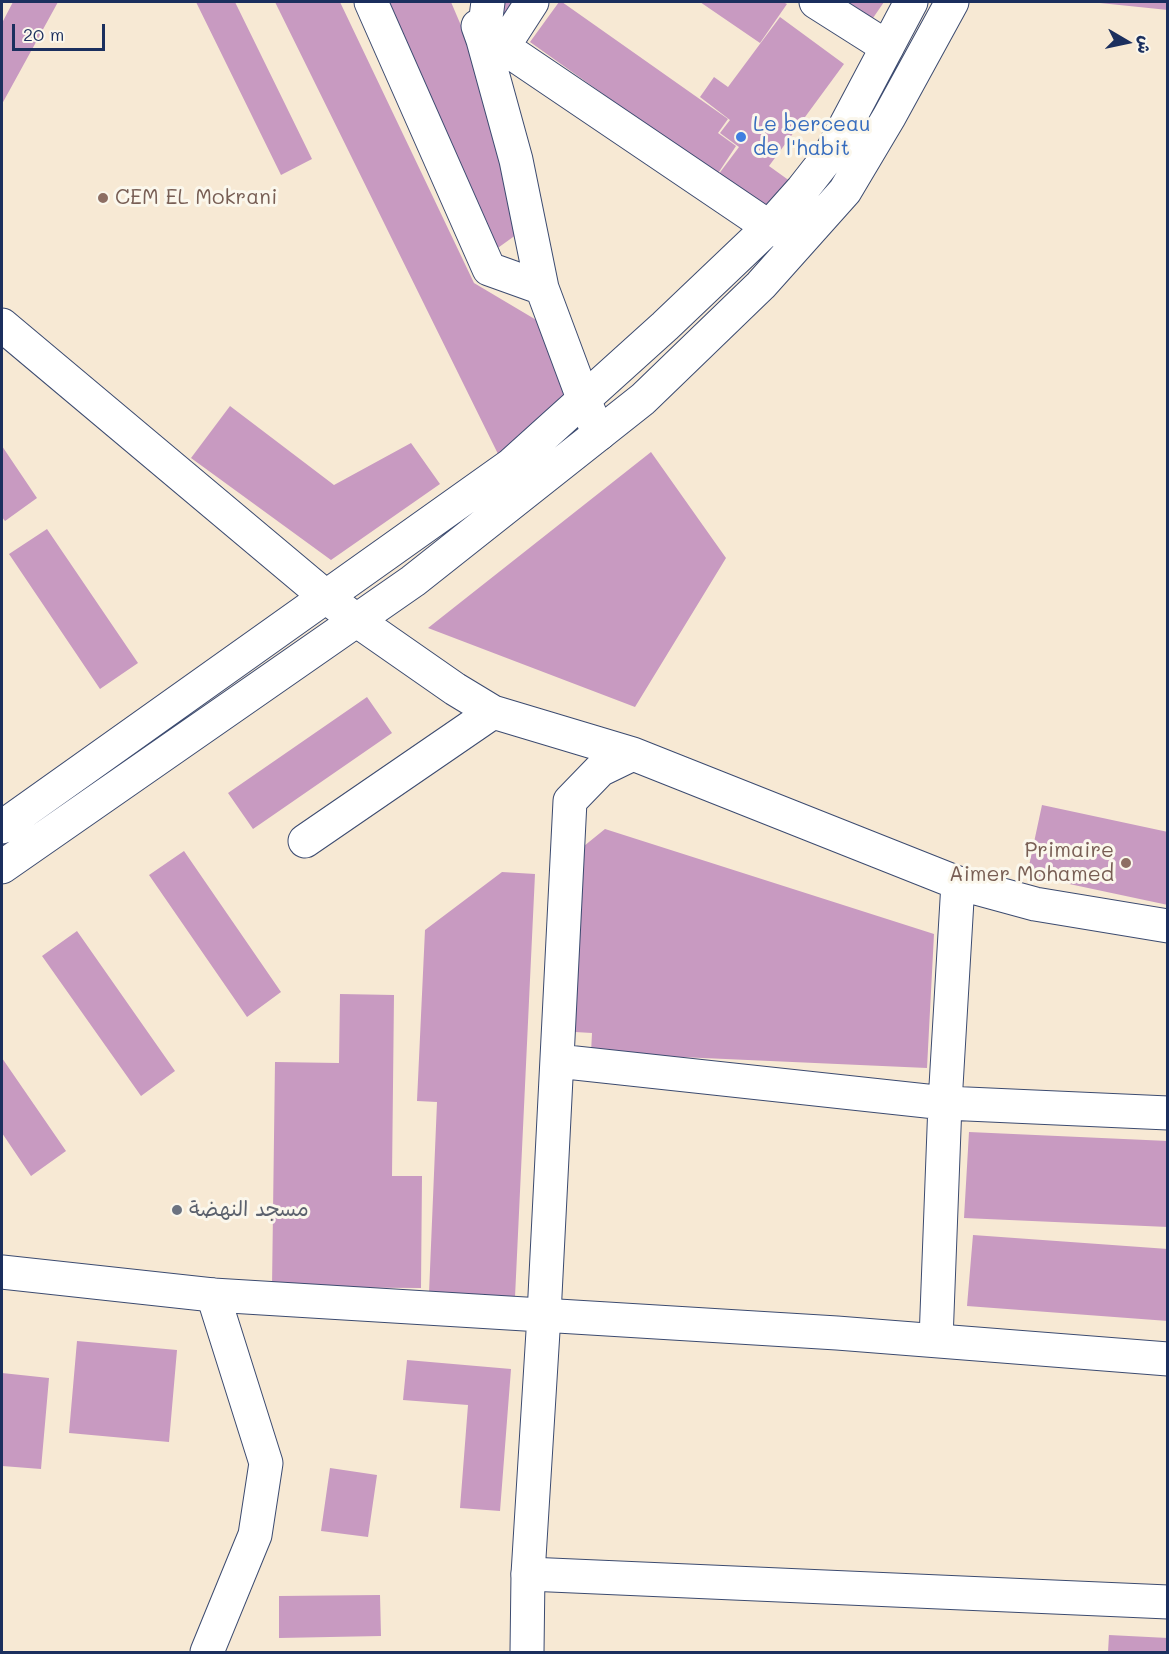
<!DOCTYPE html>
<html>
<head>
<meta charset="utf-8">
<style>
  body { margin:0 }
  #map { position:relative; width:1169px; height:1654px; overflow:hidden; background:#f7e9d4; font-family:Mali,"Playpen Sans Arabic",sans-serif }
  canvas { display:block }
  .frame { position:absolute; inset:0; border:3px solid #1b2f5e; pointer-events:none }
  .north { position:absolute; left:1097px; top:12px; width:60px; height:60px; -webkit-text-stroke:4px #fbf7ec; paint-order:stroke; rotate:99deg; font-size:16px; font-weight:700; line-height:24px; text-align:center; color:#1b2f5e }
  .north::after { content:''; display:block; margin:auto; width:21px; height:27px; background:#1b2f5e; clip-path:polygon(50% 0,100% 100%,50% 72%,0 100%) }
  .scale { position:absolute; left:12px; top:24px; width:93px; height:27px; box-sizing:border-box; border:3px solid #1b2f5e; border-top:0; padding-left:8px; font-size:18px; line-height:21px; white-space:nowrap; color:#1b2f5e; -webkit-text-stroke:4px #fbf7ec; paint-order:stroke }
</style>
</head>
<body>
<div id="map">
<canvas width="1169" height="1654"></canvas>
<div class="frame"></div>
<div class="north">ش</div>
<div class="scale">20 m</div>
</div>
<script>
const c = document.querySelector('canvas').getContext('2d');
c.lineJoin = 'round';
function paint(path, color) {
  c.fillStyle = color;
  c.fill(path, 'evenodd');
}
function toPath(rows) {
  const path = new Path2D();
  for (const r of rows) {
    path.moveTo(r[0], r[1]);
    for (let i = 2; i < r.length; i += 2) path.lineTo(r[i], r[i + 1]);
  }
  return path;
}
function trace(path, color, width, dash) {
  c.strokeStyle = color;
  c.lineWidth = width;
  c.lineCap = dash ? 'butt' : 'round';
  c.setLineDash(dash || []);
  c.stroke(path);
}
function label(font, color, halo, rows, align = 'center') {
  c.font = font + ' Mali,"Playpen Sans Arabic",sans-serif';
  c.lineWidth = 6;
  c.setLineDash([]);
  c.textBaseline = 'middle';
  c.strokeStyle = halo;
  c.fillStyle = color;
  for (const [text, x, y, turn = 0] of rows) {
    c.save();
    c.translate(x, y);
    c.rotate((+turn || 0) * Math.PI / 180);
    c.textAlign = isNaN(turn) ? turn : align;
    if (halo) c.strokeText(text, 0, 0);
    c.fillText(text, 0, 0);
    c.restore();
  }
}
const building = toPath([
  [13,2,58,2,2,104,2,23],
  [196,2,235,2,312,159,281,175],
  [275,2,340,2,474,283,538,321,565,394,499,456],
  [374,2,451,2,505,129,520,232,495,250],
  [501,2,527,2,503,19],
  [559,2,562,2,728,119,718,133,736,146,717,175,530,42],
  [700,2,783,2,787,4,760,43],
  [848,2,884,2,873,18],
  [1100,2,1168,2,1168,10,1100,3],
  [780,17,844,64,769,166,794,184,771,214,718,175,739,147,720,133,730,120,700,97,714,77,728,87],
  [230,406,334,485,411,443,440,484,331,560,191,458],
  [2,446,37,498,5,521,2,517],
  [651,452,726,558,635,707,428,628],
  [47,529,138,663,100,689,9,554],
  [367,697,392,733,253,829,228,793],
  [1042,805,1168,832,1168,905,1027,875],
  [605,829,934,934,927,1068,591,1053,592,1033,575,1032,584,846],
  [184,851,281,992,247,1017,149,875],
  [502,872,535,874,515,1297,429,1293,437,1102,417,1101,425,930],
  [77,931,175,1071,141,1096,42,956],
  [340,994,394,995,392,1176,422,1176,421,1288,272,1287,275,1062,339,1063],
  [2,1058,66,1151,31,1176,2,1133],
  [969,1132,1168,1141,1168,1227,964,1218],
  [973,1235,1168,1249,1168,1321,967,1306],
  [77,1341,177,1350,169,1442,69,1433],
  [407,1360,511,1369,500,1511,460,1508,468,1405,403,1400],
  [2,1373,49,1378,41,1469,2,1466],
  [330,1468,377,1475,368,1537,321,1531],
  [380,1595,381,1636,279,1638,279,1596],
  [1109,1635,1168,1638,1168,1652,1108,1652]
]);
const street = toPath([
  [371,2,489,269,542,288],
  [488,2,483,40,516,160,542,288,583,398,599,434],
  [816,2,887,47],
  [478,26,483,40,503,47,769,227,794,237],
  [503,47,532,2],
  [2,325,325,596,356,620,455,689,493,712,633,754,958,883,1035,904,1168,926],
  [305,841,493,712],
  [557,1061,945,1103,1168,1113],
  [544,1315,570,801,600,770,633,754],
  [936,1340,945,1103,958,883],
  [528,1574,1168,1602],
  [207,1652,255,1535,266,1463,213,1295]
]);
const secondary = toPath([
  [2,1272,213,1295,837,1333,1168,1359],
  [527,1652,528,1574,544,1315]
]);
const primary = toPath([
  [2,827,511,465,665,326,769,227,802,190,831,153,911,2],
  [2,867,413,581,643,399,761,285,845,191,889,117,952,2]
]);
const markers = [
  [741,137,6,"#3f7fe0"],
  [103,198,6,"#8d6e63"],
  [1126,863,6,"#8d6e63"],
  [177,1210,6,"#6b7280"]
];
const shopNames = [
  ["Le berceau",753,125],
  ["de l'habit",753,149]
];
const educationNames = [
  ["CEM EL Mokrani",115,198],
  ["Primaire",1114,851,"right"],
  ["Aimer Mohamed",1114,875,"right"]
];
const worshipNames = [
  ["مسجد النهضة",189,1210]
];
paint(building, '#c89ac1');
trace(street, '#3c4b70', 35);
trace(secondary, '#3c4b70', 35);
trace(primary, '#3c4b70', 35);
trace(street, '#fff', 33);
trace(secondary, '#fff', 33);
trace(primary, '#fff', 33);
for (const [x, y, r, color] of markers) {
  const dot = new Path2D();
  dot.arc(x, y, r, 0, 2 * Math.PI);
  c.fillStyle = color;
  c.fill(dot);
  trace(dot, '#fbf7ec', 2);
}
label('21px', '#366cbe', '#fbf7ec', shopNames, 'left');
label('21px', '#785e54', '#fbf7ec', educationNames, 'left');
label('21px', '#5b616d', '#fbf7ec', worshipNames, 'left');
</script>
</body>
</html>
